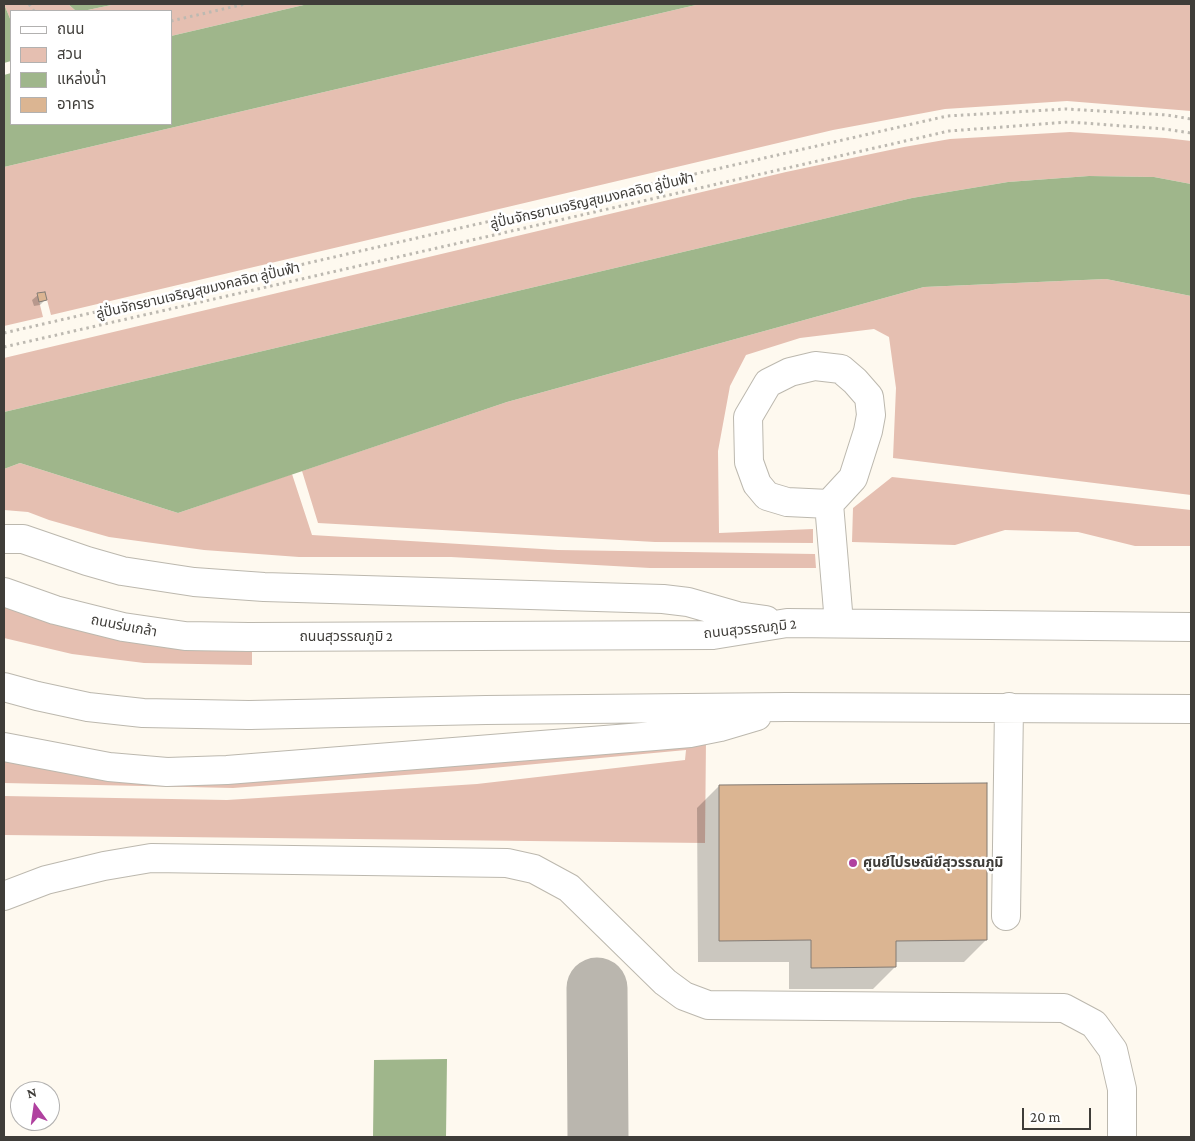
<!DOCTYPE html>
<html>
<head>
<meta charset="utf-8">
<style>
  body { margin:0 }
  #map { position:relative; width:1195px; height:1141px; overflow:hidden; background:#fef9ef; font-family:"Crimson Pro","Noto Sans Thai",serif }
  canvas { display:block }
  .frame { position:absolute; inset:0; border:5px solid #3f3d39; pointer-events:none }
  .legend { position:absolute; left:10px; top:10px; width:162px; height:115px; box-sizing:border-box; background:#fff; border:1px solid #b2b1b0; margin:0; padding:6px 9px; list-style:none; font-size:15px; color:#3f3d39 }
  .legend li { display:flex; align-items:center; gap:10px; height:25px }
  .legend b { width:25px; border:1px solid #b2b1b0 }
  .north { position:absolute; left:10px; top:1081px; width:50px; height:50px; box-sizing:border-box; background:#fff; border:1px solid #b2b1b0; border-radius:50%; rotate:346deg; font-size:14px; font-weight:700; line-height:20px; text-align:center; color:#3f3d39 }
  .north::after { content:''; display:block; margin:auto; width:18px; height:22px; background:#b0419f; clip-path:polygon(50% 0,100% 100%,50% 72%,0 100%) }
  .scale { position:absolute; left:1022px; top:1108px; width:69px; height:22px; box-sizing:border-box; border:2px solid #3f3d39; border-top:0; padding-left:6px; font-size:15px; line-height:18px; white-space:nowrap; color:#3f3d39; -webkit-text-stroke:4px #fff; paint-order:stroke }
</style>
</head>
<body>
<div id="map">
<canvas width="1195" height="1141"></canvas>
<div class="frame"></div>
<ul class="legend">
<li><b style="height:6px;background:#fff"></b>ถนน</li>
<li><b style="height:14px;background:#e5bfb1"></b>สวน</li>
<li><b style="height:14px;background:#9fb68b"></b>แหล่งน้ำ</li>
<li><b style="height:14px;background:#dbb592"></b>อาคาร</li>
</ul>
<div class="north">N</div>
<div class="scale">20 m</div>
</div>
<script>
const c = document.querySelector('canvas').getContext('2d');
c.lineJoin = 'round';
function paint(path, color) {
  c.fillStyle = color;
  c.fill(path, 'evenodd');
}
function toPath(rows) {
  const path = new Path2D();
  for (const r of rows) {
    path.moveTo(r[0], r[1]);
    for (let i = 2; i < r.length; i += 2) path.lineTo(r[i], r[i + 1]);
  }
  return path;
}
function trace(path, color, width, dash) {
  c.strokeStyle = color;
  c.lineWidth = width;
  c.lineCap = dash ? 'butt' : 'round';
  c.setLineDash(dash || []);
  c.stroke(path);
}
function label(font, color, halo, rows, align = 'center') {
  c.font = font + ' "Crimson Pro","Noto Sans Thai",serif';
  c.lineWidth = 5;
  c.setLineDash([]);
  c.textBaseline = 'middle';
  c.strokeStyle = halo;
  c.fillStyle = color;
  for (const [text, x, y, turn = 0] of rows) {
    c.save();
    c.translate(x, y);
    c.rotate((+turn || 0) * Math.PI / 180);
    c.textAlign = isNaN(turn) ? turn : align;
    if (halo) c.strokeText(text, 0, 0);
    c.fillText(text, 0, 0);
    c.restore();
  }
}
const green = toPath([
  [4,4,68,4,76,11,11,11,11,21],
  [116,4,308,4,171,36,171,11,83,11],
  [700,4,1191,4,1191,111,1067,101,945,109,833,130,51,315,45,292,37,293,43,317,4,326,4,167],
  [1070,132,1165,138,1191,141,1191,184,1154,177,1089,176,1008,182,912,198,4,412,4,358,786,172,904,147,950,139],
  [1106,279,1191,296,1191,495,893,458,896,388,889,337,874,329,800,338,746,355,730,386,718,451,719,533,813,529,813,543,655,542,318,523,302,471,507,402,924,287],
  [20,463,178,513,292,474,312,535,558,550,815,554,816,568,650,568,451,557,299,557,204,550,109,537,49,520,28,512,4,510,4,469],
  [892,477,1191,510,1191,546,1135,546,1078,532,1005,530,955,545,852,542,853,508],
  [4,604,252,646,252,665,144,663,72,654,4,638],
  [706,739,705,843,4,835,4,796,227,800,477,784,685,760,686,750,471,770,233,788,4,783,4,753,109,772]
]);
const water = toPath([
  [4,4,11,21,11,61,4,63],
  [68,4,116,4,83,11,76,11],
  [308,4,700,4,4,167,4,75,11,73,11,124,171,124,171,36],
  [1089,176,1154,177,1191,184,1191,296,1106,279,924,287,507,402,178,513,20,463,4,469,4,412,912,198,1008,182],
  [447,1059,446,1137,373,1137,374,1060]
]);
const shadow = toPath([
  [38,295,46,299,40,305,34,306,32,300],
  [719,786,986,940,964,962,895,962,895,967,873,989,789,989,789,962,698,962,697,808]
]);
const taxiway = toPath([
  [597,988,598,1137]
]);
const building = toPath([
  [45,292,47,300,39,302,37,293,45,292],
  [987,783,987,940,896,941,896,967,811,968,811,940,719,941,719,785,987,783]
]);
const path = toPath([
  [29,4,34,11],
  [171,21,245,4],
  [4,333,947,116,1066,109,1167,115,1191,119],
  [4,347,949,131,1069,122,1165,129,1191,133]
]);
const minor = toPath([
  [829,504,853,478,868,431,871,415,869,397,855,381,841,369,815,366,790,372,768,383,748,417,749,462,757,484,767,496,787,502,829,504,839,623],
  [4,539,23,539,87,561,122,571,194,582,264,587,663,599,688,602,737,616,766,620],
  [249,637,713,635,787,623,1191,627],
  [249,715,486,710,787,707,1191,709],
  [4,747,109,767,167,772,227,770,655,736,690,733,720,727,757,716],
  [4,896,46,880,104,866,151,858,507,863,534,869,569,888,665,982,684,996,708,1005,1064,1008,1094,1024,1113,1050,1122,1089,1122,1137],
  [1006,916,1009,707]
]);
const major = toPath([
  [4,592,55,610,123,627,185,636,249,637],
  [4,687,37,696,88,707,143,713,249,715]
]);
const markers = [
  [853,863,5,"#b0419f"]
];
const streetNames = [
  ["ลู่ปั่นจักรยานเจริญสุขมงคลจิต ลู่ปั่นฟ้า",592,201,-13],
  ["ลู่ปั่นจักรยานเจริญสุขมงคลจิต ลู่ปั่นฟ้า",198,291,-13],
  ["ถนนร่มเกล้า",124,626,11],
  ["ถนนสุวรรณภูมิ 2",750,629,-6],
  ["ถนนสุวรรณภูมิ 2",346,637]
];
const poiNames = [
  ["ศูนย์ไปรษณีย์สุวรรณภูมิ",863,863]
];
paint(green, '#e5bfb1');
paint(water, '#9fb68b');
paint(shadow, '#0003');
trace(taxiway, '#bab6ae', 61);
paint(building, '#dbb592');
trace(building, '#827a73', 1);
trace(minor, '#bcb8ae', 30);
trace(major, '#bcb8ae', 30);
trace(path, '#bdb9b1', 3, [2.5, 4]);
trace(minor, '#fff', 28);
trace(major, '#fff', 28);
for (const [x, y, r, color] of markers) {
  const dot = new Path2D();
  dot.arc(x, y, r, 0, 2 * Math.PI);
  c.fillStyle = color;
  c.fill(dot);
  trace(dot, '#fff', 2);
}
label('14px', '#3f3d39', '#fff', streetNames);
label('bold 14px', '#3f3d39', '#fff', poiNames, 'left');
</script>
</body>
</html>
